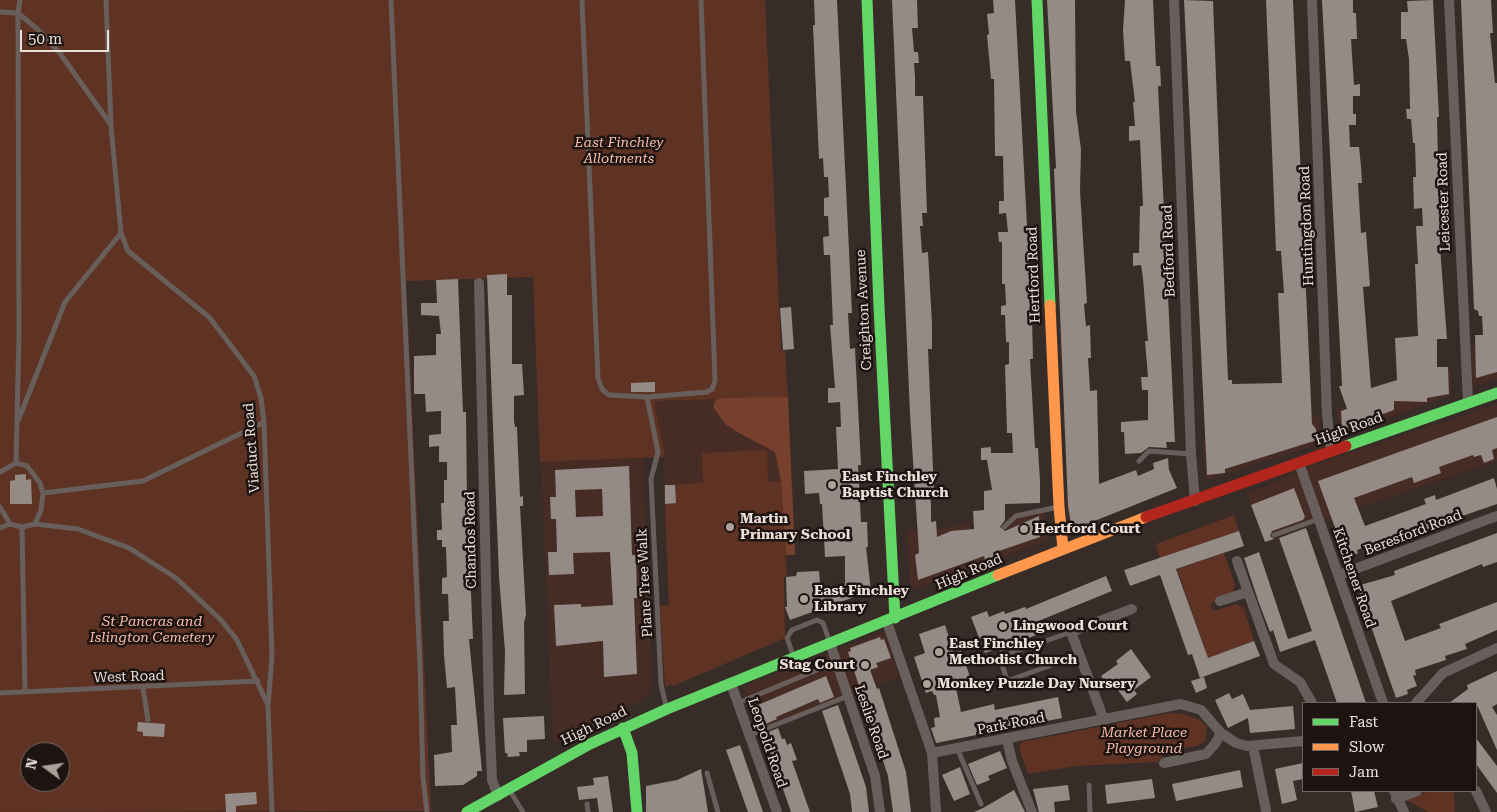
<!DOCTYPE html>
<html>
<head>
<meta charset="utf-8">
<style>
  body { margin:0 }
  #map { position:relative; width:1497px; height:812px; overflow:hidden; background:#372c27; font-family:"Roboto Serif",serif }
  canvas { display:block }
  .legend { position:absolute; left:1302px; top:702px; width:175px; height:90px; box-sizing:border-box; background:#1d1310; border:1px solid #706561; margin:0; padding:6px 9px; list-style:none; font-size:15px; color:#eddfda }
  .legend li { display:flex; align-items:center; gap:10px; height:25px }
  .legend b { width:25px; border:1px solid #706561 }
  .north { position:absolute; left:20px; top:742px; width:50px; height:50px; box-sizing:border-box; background:#1d1310; border:1px solid #706561; border-radius:50%; rotate:284deg; font-size:14px; font-weight:700; line-height:20px; text-align:center; color:#eddfda }
  .north::after { content:''; display:block; margin:auto; width:18px; height:22px; background:#ada09b; clip-path:polygon(50% 0,100% 100%,50% 72%,0 100%) }
  .scale { position:absolute; left:20px; top:30px; width:89px; height:22px; box-sizing:border-box; border:2px solid #eddfda; border-top:0; padding-left:6px; font-size:15px; line-height:18px; white-space:nowrap; color:#eddfda; -webkit-text-stroke:4px #1d1310; paint-order:stroke }
</style>
</head>
<body>
<div id="map">
<canvas width="1497" height="812"></canvas>
<ul class="legend">
<li><b style="height:6px;background:#63d668"></b>Fast</li>
<li><b style="height:6px;background:#ff974d"></b>Slow</li>
<li><b style="height:6px;background:#b3261e"></b>Jam</li>
</ul>
<div class="north">N</div>
<div class="scale">50 m</div>
</div>
<script>
const c = document.querySelector('canvas').getContext('2d');
c.lineJoin = 'round';
function paint(path, color) {
  c.fillStyle = color;
  c.fill(path, 'evenodd');
}
function toPath(rows) {
  const path = new Path2D();
  for (const r of rows) {
    path.moveTo(r[0], r[1]);
    for (let i = 2; i < r.length; i += 2) path.lineTo(r[i], r[i + 1]);
  }
  return path;
}
function trace(path, color, width, dash) {
  c.strokeStyle = color;
  c.lineWidth = width;
  c.lineCap = dash ? 'butt' : 'round';
  c.setLineDash(dash || []);
  c.stroke(path);
}
function label(font, color, halo, rows, align = 'center') {
  c.font = font + ' "Roboto Serif",serif';
  c.lineWidth = 5;
  c.setLineDash([]);
  c.textBaseline = 'middle';
  c.strokeStyle = halo;
  c.fillStyle = color;
  for (const [text, x, y, turn = 0] of rows) {
    c.save();
    c.translate(x, y);
    c.rotate((+turn || 0) * Math.PI / 180);
    c.textAlign = isNaN(turn) ? turn : align;
    if (halo) c.strokeText(text, 0, 0);
    c.fillText(text, 0, 0);
    c.restore();
  }
}
const built = toPath([
  [1497,345,1497,379,1473,386,1471,346],
  [1452,369,1450,396,1339,434,1337,409],
  [788,397,795,555,786,555,787,575,673,686,671,684,665,687,660,606,669,605,664,485,665,457,654,401],
  [1497,404,1497,461,1345,512,1265,542,1247,494,1315,465],
  [1319,415,1320,444,1206,480,1203,440,1254,428,1281,425],
  [643,458,652,679,651,690,642,700,553,743,541,462],
  [1043,511,1049,540,911,590,906,530,937,529,970,523,973,539,1002,525,1015,512],
  [885,631,899,677,757,733,743,687]
]);
const green = toPath([
  [0,0,765,0,781,350,785,351,788,397,654,401,665,457,540,462,533,277,406,281,431,811,0,812],
  [30,752,60,752,60,782,30,782],
  [767,450,768,482,781,481,787,575,784,578,785,638,673,686,671,684,665,687,660,606,669,605,664,485,703,483,702,453],
  [1234,515,1239,531,1161,564,1156,544],
  [1224,553,1235,584,1232,594,1210,604,1214,611,1236,604,1244,608,1254,641,1203,660,1205,649,1177,569],
  [1169,713,1184,714,1200,720,1207,727,1205,741,1197,746,1169,750,1157,762,1076,766,1028,774,1019,748,1022,742],
  [1430,791,1454,791,1455,812,1428,812,1406,800]
]);
const forest = toPath([
  [788,397,795,555,786,555,781,481,775,452,739,433,725,424,714,408,714,403,716,400,724,398]
]);
const building = toPath([
  [814,0,837,0,852,313,848,313,850,349,855,348,861,465,858,465,861,522,867,522,868,547,866,547,871,591,790,620,785,607,787,607,786,577,796,576,797,572,819,571,821,593,845,584,845,556,825,557,822,504,820,504,819,493,805,494,804,471,838,469,836,427,841,427,840,402,828,403,828,388,835,388,830,325,833,325,830,255,824,255,823,237,829,236,828,216,824,216,824,198,829,197,828,177,824,177,823,158,819,159,813,25,815,25],
  [892,0,917,0,918,28,912,28,914,52,918,52,919,63,914,63,915,77,915,96,923,96,927,213,922,213,923,226,920,226,922,253,928,252,932,324,932,349,928,349,934,493,930,493,931,506,931,522,936,521,937,537,951,531,974,529,973,511,984,510,984,491,992,490,987,460,981,460,981,448,991,447,991,453,1013,453,1012,433,1007,433,1005,365,1009,364,1009,342,1006,342,1005,315,1001,315,1001,306,1006,305,1005,284,1002,284,1002,242,999,242,998,232,1008,232,1006,213,999,214,999,201,1004,201,1003,156,995,156,994,79,991,79,987,35,989,34,987,14,994,13,993,0,1015,0,1032,319,1033,359,1030,359,1035,448,1038,448,1040,481,1040,503,1005,504,1005,520,1000,527,1005,531,1039,516,1040,537,996,552,997,558,985,560,984,556,918,580,915,555,919,553,910,414],
  [1047,0,1075,0,1076,112,1081,149,1080,191,1087,303,1084,304,1086,326,1090,325,1091,358,1088,358,1090,391,1097,390,1099,484,1136,470,1138,476,1154,469,1153,463,1168,458,1169,470,1177,488,1072,530,1068,506,1054,169,1056,168],
  [1125,0,1153,0,1156,66,1160,66,1161,86,1158,86,1175,442,1166,442,1167,448,1149,447,1141,453,1125,454,1124,432,1121,432,1121,422,1148,420,1148,390,1142,390,1141,377,1148,377,1145,341,1148,341,1143,278,1141,265,1133,266,1133,253,1139,253,1140,206,1143,206,1140,140,1129,141,1129,126,1135,126,1133,102,1135,102,1130,61,1125,61,1123,30],
  [1184,0,1213,1,1228,380,1232,380,1232,384,1282,383,1278,293,1284,293,1281,251,1276,251,1266,0,1293,0,1312,424,1316,429,1317,440,1225,469,1225,473,1207,475],
  [1322,0,1353,0,1353,13,1356,13,1357,39,1351,39,1354,85,1360,84,1360,96,1353,96,1353,114,1356,114,1356,125,1349,125,1350,147,1359,147,1361,166,1362,183,1358,183,1361,233,1366,232,1370,286,1363,287,1371,388,1397,380,1395,338,1418,336,1415,264,1418,264,1416,226,1423,226,1422,208,1414,209,1413,177,1416,177,1415,143,1413,143,1411,119,1407,119,1406,109,1410,109,1409,59,1406,39,1401,39,1401,12,1408,12,1407,1,1433,0,1439,117,1437,117,1440,247,1447,339,1437,339,1437,367,1448,367,1449,394,1427,398,1427,402,1394,401,1394,410,1342,429,1341,411,1347,409,1339,386,1342,386],
  [1461,0,1491,0,1493,33,1490,33,1495,83,1497,83,1497,372,1476,378,1475,335,1483,335,1482,316,1479,316,1478,311,1474,309],
  [507,274,507,295,512,295,512,364,522,364,524,395,514,396,514,421,515,427,517,427,520,497,523,496,523,506,520,506,526,615,524,623,525,694,504,695,505,651,499,577,487,275],
  [458,279,462,387,463,412,466,412,467,502,473,639,469,639,482,771,477,771,477,776,463,785,435,786,434,755,452,752,451,725,457,725,455,687,447,688,444,655,443,621,449,621,448,594,442,594,442,578,447,577,446,547,442,547,442,540,437,540,437,530,442,530,441,503,444,503,444,480,447,480,447,462,439,462,439,446,429,447,429,435,441,434,441,411,426,412,425,394,414,394,414,356,436,355,436,334,441,334,439,316,421,315,421,303,437,303,436,280],
  [791,307,794,349,783,350,780,308],
  [655,382,655,392,631,392,631,383],
  [1497,417,1497,448,1492,450,1494,459,1484,463,1481,455,1474,457,1473,455,1439,467,1441,473,1414,483,1412,477,1354,498,1365,526,1426,504,1424,499,1435,495,1436,500,1494,478,1497,489,1497,504,1448,521,1449,524,1384,547,1382,541,1357,550,1358,553,1346,558,1318,481],
  [629,466,632,555,636,555,637,598,634,598,637,674,604,677,603,641,556,646,554,605,581,604,581,607,613,605,610,552,573,553,574,574,549,575,548,552,557,552,556,519,551,519,550,497,556,497,555,470],
  [602,489,603,516,576,517,575,490],
  [26,474,26,480,31,479,32,504,10,504,10,481,15,480,15,475],
  [665,485,675,485,676,503,665,504],
  [1294,488,1305,517,1303,520,1272,531,1270,536,1274,539,1265,542,1251,505],
  [1306,528,1366,703,1337,703,1315,640,1280,652,1273,630,1270,632,1259,603,1244,558,1259,552,1288,639,1312,631,1279,538],
  [1239,531,1244,546,1176,569,1208,658,1254,641,1260,656,1200,678,1192,654,1188,655,1160,575,1130,586,1124,570],
  [1497,533,1497,562,1483,567,1482,564,1391,601,1405,641,1441,628,1439,624,1497,602,1497,630,1465,644,1467,649,1445,656,1446,660,1415,670,1416,675,1413,676,1417,686,1407,690,1408,694,1396,698,1357,586,1395,575,1394,571],
  [1106,576,1112,591,1031,624,1036,635,1013,644,1014,646,1000,652,998,648,985,653,971,617,987,611,989,617,1004,611,1005,614,1025,607,1026,609],
  [945,625,954,653,961,650,972,683,956,688,961,712,994,704,995,710,1058,697,1062,718,936,743,931,728,935,727,934,718,940,717,936,695,934,695,932,691,926,693,914,657,925,653,919,634],
  [880,637,881,640,884,639,891,658,876,663,878,667,870,670,877,689,879,688,906,772,911,812,893,812,888,776,848,652,851,651,850,648],
  [1131,649,1151,677,1134,690,1137,694,1127,702,1114,685,1110,688,1101,676,1118,664,1116,661],
  [1497,671,1497,704,1492,707,1497,715,1497,750,1476,703,1449,703,1468,689,1467,685],
  [826,676,834,697,820,703,818,699,776,717,777,719,759,727,757,721,764,718,758,705],
  [1204,677,1207,688,1196,693,1191,681],
  [1229,693,1232,699,1243,694,1250,710,1293,706,1295,729,1250,733,1248,718,1228,728,1215,700],
  [838,705,866,787,869,812,852,812,850,794,822,711],
  [544,716,545,739,527,740,527,752,519,752,520,756,508,757,507,753,505,753,503,718],
  [138,722,165,724,164,737,143,736,143,732,137,731],
  [778,728,782,739,785,739,787,745,791,743,797,760,792,761,810,812,791,812,764,734],
  [1476,738,1497,766,1497,793,1476,764],
  [740,745,763,812,748,812,726,750],
  [1000,751,1007,768,988,776,990,780,977,785,968,764],
  [1303,763,1303,779,1293,781,1297,800,1282,804,1275,769],
  [960,767,970,794,954,801,942,775],
  [701,769,708,812,646,812,646,786,677,780],
  [1240,770,1243,787,1176,801,1172,784],
  [608,776,613,812,599,812,597,798,579,800,577,787,594,785,593,778],
  [1152,779,1155,798,1107,804,1105,785],
  [1068,785,1070,800,1054,802,1055,812,1039,812,1033,789],
  [1014,790,1025,812,974,812,983,808],
  [1351,791,1374,791,1378,807,1355,812],
  [256,792,257,804,236,806,236,812,226,812,225,794]
]);
const lane = toPath([
  [106,0,111,126,121,233,128,251,209,317,254,376,261,398,264,422,272,656,268,706,272,812],
  [391,0,420,665,423,778,427,812],
  [582,0,598,378,602,389,609,395,647,397,707,392,712,389,715,381,701,0],
  [0,12,18,13,37,29,59,52,111,125],
  [647,397,658,452,651,479,661,684,666,706],
  [18,421,65,302,121,233],
  [1139,461,1149,451,1191,454],
  [16,463,19,335,18,13,20,0],
  [0,472,16,463,27,466,40,483,43,493,41,510,35,524],
  [43,493,143,481,264,422],
  [0,507,10,524],
  [22,527,25,691],
  [1004,527,1016,516,1058,507],
  [0,528,10,524,22,527,35,524,78,529,129,548,176,578,221,620,237,640,267,703],
  [1274,535,1319,519],
  [1071,632,1000,657,1007,681,1079,655],
  [793,655,787,638,792,630,817,620,823,623,829,640],
  [143,688,148,720],
  [0,693,258,681],
  [738,703,836,662],
  [750,735,848,696],
  [957,748,981,804],
  [707,773,718,812],
  [1089,785,1090,812],
  [510,791,523,812],
  [587,804,588,812]
]);
const street = toPath([
  [1174,0,1191,454,1195,501],
  [1312,0,1327,415,1331,451],
  [1449,0,1468,402],
  [479,283,489,707,492,780,498,796],
  [1299,463,1383,703],
  [1237,561,1274,664,1300,682,1312,703],
  [1339,575,1497,516],
  [1220,601,1248,592],
  [887,622,932,753,1181,704,1201,710,1221,733],
  [830,643,875,776,880,812],
  [731,684,777,812],
  [1416,703,1443,673,1497,648],
  [1104,720,1071,632,1132,609],
  [1007,740,1012,761,1032,812],
  [1253,746,1266,810],
  [932,753,936,812],
  [1164,763,1206,754,1215,744,1221,733,1236,743,1247,746,1303,741],
  [1394,791,1404,812],
  [1476,791,1486,812],
  [1396,799,1417,791]
]);
const fast = toPath([
  [867,0,879,307,895,618],
  [1037,0,1050,305],
  [1346,446,1497,393],
  [623,728,632,753,637,812],
  [467,812,590,744,667,709,998,575]
]);
const slow = toPath([
  [1050,305,1059,507,1063,549],
  [998,575,1146,517]
]);
const jam = toPath([
  [1146,517,1346,446]
]);
const markers = [
  [832,485,5,"#ada09b"],
  [730,527,5,"#ada09b"],
  [1024,529,5,"#ada09b"],
  [804,599,5,"#ada09b"],
  [1003,626,5,"#ada09b"],
  [939,652,5,"#ada09b"],
  [865,665,5,"#ada09b"],
  [927,684,5,"#ada09b"]
];
const parkNames = [
  ["East Finchley",619,143],
  ["Allotments",619,159],
  ["St Pancras and",152,622],
  ["Islington Cemetery",152,638],
  ["Market Place",1144,733],
  ["Playground",1144,749]
];
const streetNames = [
  ["Leicester Road",1444,202,-92],
  ["Huntingdon Road",1307,226,-92],
  ["Bedford Road",1169,251,-92],
  ["Hertford Road",1034,275,-92],
  ["Creighton Avenue",864,310,-93],
  ["High Road",1349,429,-20],
  ["Viaduct Road",252,448,-94],
  ["Beresford Road",1413,533,-21],
  ["Chandos Road",471,540,-91],
  ["High Road",969,572,-23],
  ["Kitchener Road",1354,578,71],
  ["Plane Tree Walk",645,583,-93],
  ["West Road",129,677,-2],
  ["Leslie Road",871,722,71],
  ["Park Road",1011,724,-11],
  ["High Road",594,726,-26],
  ["Leopold Road",767,743,71]
];
const poiNames = [
  ["East Finchley",842,477],
  ["Baptist Church",842,493],
  ["Martin",740,519],
  ["Primary School",740,535],
  ["Hertford Court",1034,529],
  ["East Finchley",814,591],
  ["Library",814,607],
  ["Lingwood Court",1013,626],
  ["East Finchley",949,644],
  ["Methodist Church",949,660],
  ["Stag Court",855,665,"right"],
  ["Monkey Puzzle Day Nursery",937,684]
];
paint(built, '#462c24');
paint(green, '#5f3323');
paint(forest, '#76402c');
paint(building, '#948a86');
trace(lane, '#685f5c', 5);
trace(street, '#685f5c', 10);
trace(fast, '#63d668', 11);
trace(slow, '#ff974d', 11);
trace(jam, '#b3261e', 11);
for (const [x, y, r, color] of markers) {
  const dot = new Path2D();
  dot.arc(x, y, r, 0, 2 * Math.PI);
  c.fillStyle = color;
  c.fill(dot);
  trace(dot, '#1d1310', 2);
}
label('italic 14px', '#f6bda9', '#1d1310', parkNames);
label('14px', '#eddfda', '#1d1310', streetNames);
label('bold 14px', '#eddfda', '#1d1310', poiNames, 'left');
</script>
</body>
</html>
